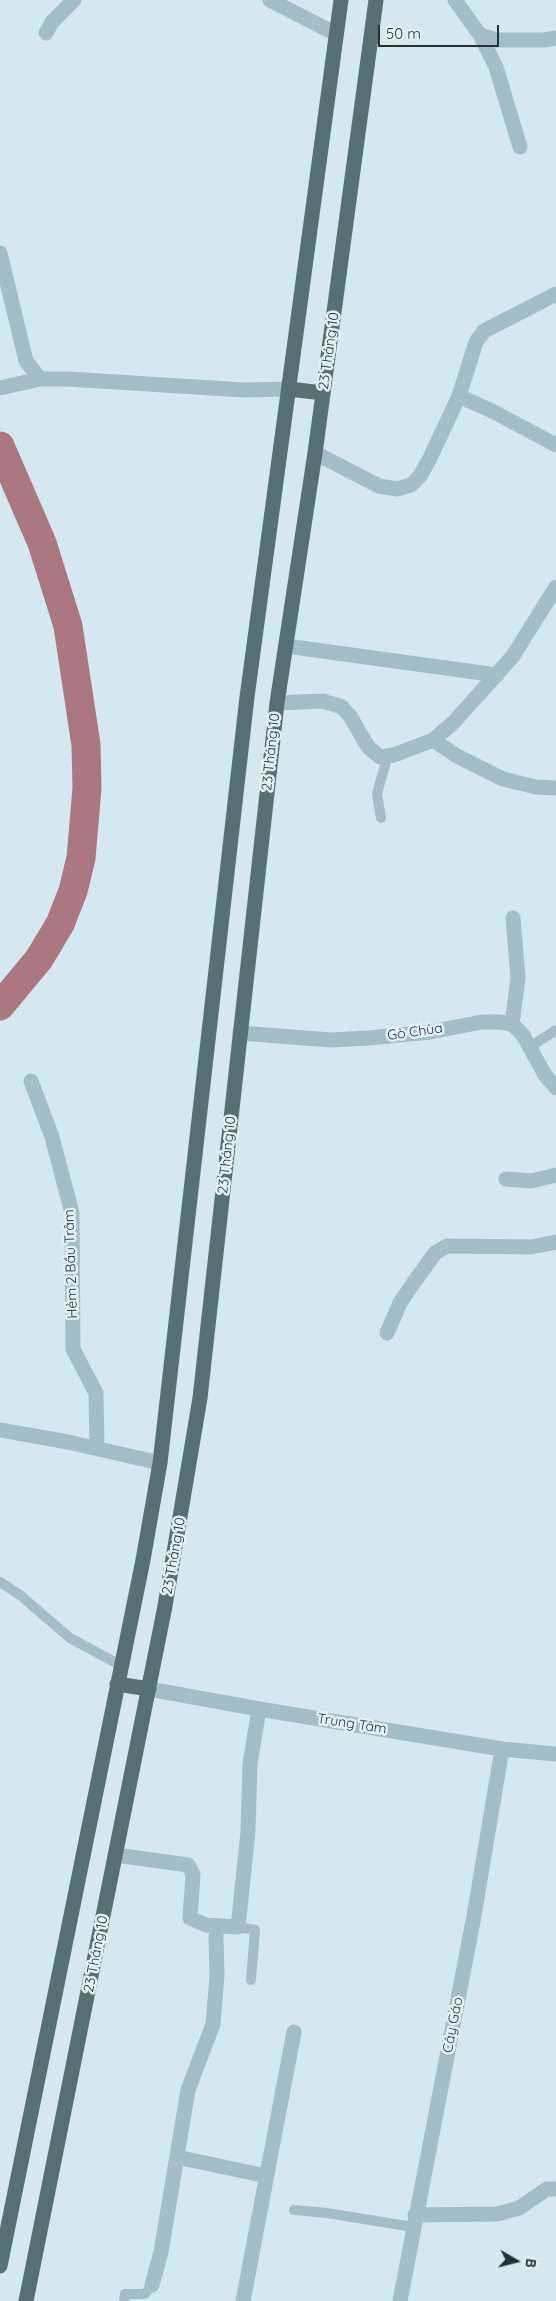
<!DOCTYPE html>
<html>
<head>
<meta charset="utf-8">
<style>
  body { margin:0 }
  #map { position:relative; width:556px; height:2301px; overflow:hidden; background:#d6e8ef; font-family:Quicksand,sans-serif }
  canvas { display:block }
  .north { position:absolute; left:491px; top:2236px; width:50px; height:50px; -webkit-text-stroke:4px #e2f1f8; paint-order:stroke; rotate:98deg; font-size:14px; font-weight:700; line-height:20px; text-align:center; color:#253132 }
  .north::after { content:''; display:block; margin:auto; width:18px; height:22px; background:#253132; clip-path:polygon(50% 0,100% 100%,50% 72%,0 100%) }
  .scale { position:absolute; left:378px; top:25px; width:121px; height:22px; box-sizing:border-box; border:2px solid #253132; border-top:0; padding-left:6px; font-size:15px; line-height:18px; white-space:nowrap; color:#253132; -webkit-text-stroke:4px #e2f1f8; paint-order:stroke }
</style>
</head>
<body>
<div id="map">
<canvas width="556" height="2301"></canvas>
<div class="north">B</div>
<div class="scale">50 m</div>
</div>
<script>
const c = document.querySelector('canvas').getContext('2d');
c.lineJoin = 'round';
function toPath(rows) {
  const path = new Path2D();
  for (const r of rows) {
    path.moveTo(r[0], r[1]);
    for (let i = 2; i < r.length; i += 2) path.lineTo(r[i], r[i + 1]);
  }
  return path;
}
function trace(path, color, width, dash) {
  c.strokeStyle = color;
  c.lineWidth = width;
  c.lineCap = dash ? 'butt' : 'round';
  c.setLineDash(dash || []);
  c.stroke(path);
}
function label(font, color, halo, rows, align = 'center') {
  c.font = font + ' Quicksand,sans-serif';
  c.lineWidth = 5;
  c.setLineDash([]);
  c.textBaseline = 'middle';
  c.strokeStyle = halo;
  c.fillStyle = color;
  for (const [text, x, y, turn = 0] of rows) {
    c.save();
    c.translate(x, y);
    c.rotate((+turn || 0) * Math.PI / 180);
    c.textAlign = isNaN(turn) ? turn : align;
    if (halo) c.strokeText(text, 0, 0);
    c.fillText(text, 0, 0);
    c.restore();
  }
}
const river = toPath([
  [0,446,42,543,68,626,86,745,87,788,81,858,73,891,60,924,39,959,0,1006]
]);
const lane = toPath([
  [381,818,377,794,387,758],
  [530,1047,556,1030],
  [0,1582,20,1595,70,1638,120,1665],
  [238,1927,255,1930,251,1980],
  [294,2210,327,2213,413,2227],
  [124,2301,125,2294,145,2294,152,2285]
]);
const street = toPath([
  [270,0,336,34],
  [455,0,480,35,496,67,520,147],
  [46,33,52,22,74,0],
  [480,35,497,40,544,40,556,38],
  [0,253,26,361,40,379],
  [0,388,40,379,68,379,244,390,289,389],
  [459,396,492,411,556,445],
  [315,453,379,486,397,489,411,485,420,476,430,458,459,396,476,342,484,331,556,294],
  [286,646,497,675],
  [277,703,323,701,342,707,350,716,368,747,380,757,394,755,433,740,457,756,503,779,536,787,556,788],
  [433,740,453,723,513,656,556,587],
  [512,1024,518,978,513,918],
  [240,1033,331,1040,369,1038,430,1032,482,1022,500,1022,512,1024,523,1035,545,1075,556,1088],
  [31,1081,52,1137,72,1213,73,1349,96,1393,97,1448],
  [506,1179,531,1181,556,1175],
  [387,1333,400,1303,412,1285,435,1253,447,1246,531,1247,556,1242],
  [0,1430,68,1442,160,1463],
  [149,1689,259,1709,502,1749,556,1754],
  [116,1855,188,1865,193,1874,190,1918,206,1925,238,1927,248,1832,250,1764,259,1709],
  [177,2157,266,2176],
  [415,2215,497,2214,519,2208,547,2189,556,2189],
  [152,2285,161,2252,188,2090,213,2024,217,1976,216,1936],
  [243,2301,294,2032],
  [400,2301,474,1916,502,1749]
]);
const primary = toPath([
  [289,389,323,393],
  [117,1684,149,1689],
  [0,2266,143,1560,160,1463,247,697,341,0],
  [26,2301,165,1606,200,1398,277,703,315,453,376,0]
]);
const streetNames = [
  ["23 Tháng 10",329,351,-82],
  ["23 Tháng 10",271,752,-84],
  ["Gò Chùa",415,1032,-8],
  ["23 Tháng 10",227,1155,-84],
  ["Hẻm 2 Bầu Trâm",71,1264,-92],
  ["23 Tháng 10",174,1556,-80],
  ["Trung Tâm",352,1724,9],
  ["23 Tháng 10",96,1954,-79],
  ["Cây Gáo",453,2025,-79]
];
trace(river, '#ab7780', 29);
trace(lane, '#a3bec7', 10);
trace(street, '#a3bec7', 15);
trace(primary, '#567074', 15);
label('14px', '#253132', '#e2f1f8', streetNames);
</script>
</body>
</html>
